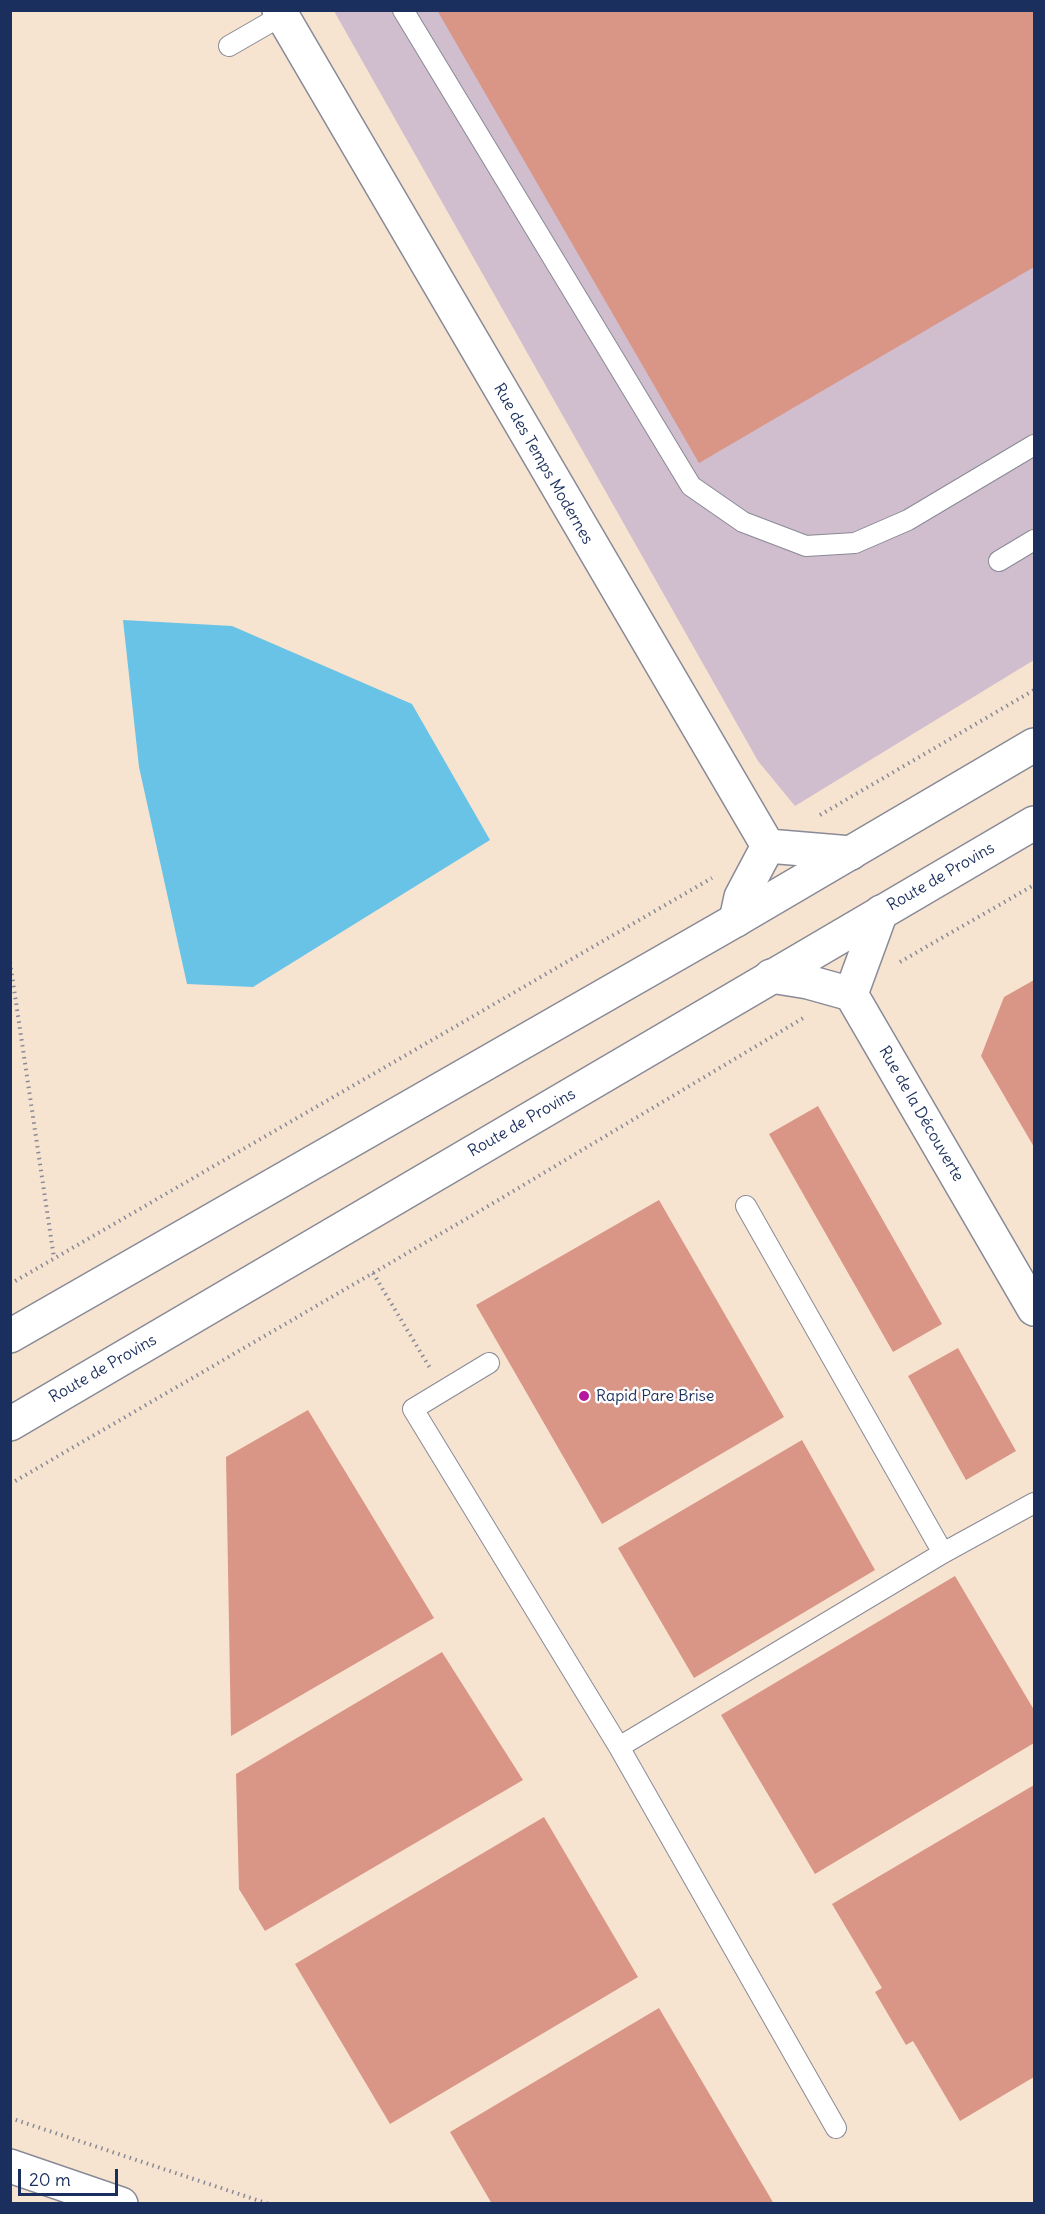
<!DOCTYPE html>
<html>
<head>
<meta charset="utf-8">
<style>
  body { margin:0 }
  #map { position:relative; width:1045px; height:2214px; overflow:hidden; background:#f7e4d0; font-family:Delius,sans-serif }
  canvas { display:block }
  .frame { position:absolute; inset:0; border:12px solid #1b2f5e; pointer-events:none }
  .scale { position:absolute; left:18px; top:2169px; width:100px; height:27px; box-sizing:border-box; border:3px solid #1b2f5e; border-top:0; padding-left:8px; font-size:18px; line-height:21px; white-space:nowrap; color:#1b2f5e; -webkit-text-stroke:4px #fff; paint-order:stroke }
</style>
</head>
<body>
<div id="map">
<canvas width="1045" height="2214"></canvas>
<div class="frame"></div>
<div class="scale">20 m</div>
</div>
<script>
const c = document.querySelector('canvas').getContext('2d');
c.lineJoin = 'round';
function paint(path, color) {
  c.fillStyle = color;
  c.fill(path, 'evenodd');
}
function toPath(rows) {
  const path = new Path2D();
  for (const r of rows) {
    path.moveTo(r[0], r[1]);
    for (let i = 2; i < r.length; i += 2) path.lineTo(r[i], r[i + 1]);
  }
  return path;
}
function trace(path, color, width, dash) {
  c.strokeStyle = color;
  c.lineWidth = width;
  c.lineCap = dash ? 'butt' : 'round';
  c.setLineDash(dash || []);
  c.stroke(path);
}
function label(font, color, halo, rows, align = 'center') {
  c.font = font + ' Delius,sans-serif';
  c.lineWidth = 5;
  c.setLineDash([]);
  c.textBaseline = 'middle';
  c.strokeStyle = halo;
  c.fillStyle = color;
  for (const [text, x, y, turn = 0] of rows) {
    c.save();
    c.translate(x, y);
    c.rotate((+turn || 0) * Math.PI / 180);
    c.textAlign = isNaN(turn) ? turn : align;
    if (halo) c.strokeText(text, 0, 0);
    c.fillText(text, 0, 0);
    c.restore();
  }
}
const industrial = toPath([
  [334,11,1034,11,1034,660,795,806,758,761]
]);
const water = toPath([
  [123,620,232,626,412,704,490,840,253,987,187,984,139,767]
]);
const building = toPath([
  [437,10,1034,10,1034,267,699,463],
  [1034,980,1034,1147,981,1056,1004,997],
  [818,1106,942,1324,893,1352,769,1134],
  [659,1200,784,1417,602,1524,476,1305],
  [958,1348,1016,1451,966,1480,908,1376],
  [308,1410,434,1618,231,1736,226,1457],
  [802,1440,875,1570,694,1678,618,1548],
  [955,1576,1034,1710,1034,1743,815,1874,721,1715],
  [442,1652,523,1780,265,1931,239,1889,236,1774],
  [1034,1785,1034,2077,960,2121,913,2041,906,2045,875,1992,882,1988,832,1904],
  [544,1817,638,1977,390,2124,295,1964],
  [659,2008,774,2204,492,2204,450,2132]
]);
const path = toPath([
  [820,815,1034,690],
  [10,962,54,1258],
  [900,962,1034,885],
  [373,1273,430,1368],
  [10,1284,712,878],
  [10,1484,490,1205,805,1017],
  [10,2118,269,2204]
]);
const lane = toPath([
  [403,10,691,486,743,522,806,546,855,543,908,520,1034,445],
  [229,46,281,16],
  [999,561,1034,540],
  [746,1206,943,1553],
  [489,1363,413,1409,619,1747],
  [836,2128,619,1747,943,1553,1034,1503]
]);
const street = toPath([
  [279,10,768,846],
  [768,846,851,853],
  [881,912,851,994,1034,1309],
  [736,920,741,897,768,846],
  [771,976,808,982,851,994]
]);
const secondary = toPath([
  [10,2166,121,2204]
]);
const primary = toPath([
  [10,1336,736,920,1034,745],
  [10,1424,1034,823]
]);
const markers = [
  [584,1396,6,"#b5179e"]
];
const streetNames = [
  ["Rue des Temps Modernes",543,464,60],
  ["Route de Provins",941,877,-30],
  ["Rue de la Découverte",921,1114,60],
  ["Route de Provins",522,1123,-30],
  ["Route de Provins",103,1369,-30]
];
const poiNames = [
  ["Rapid Pare Brise",596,1396]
];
paint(industrial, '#d0bdcd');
paint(water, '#68c3e6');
paint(building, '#d99586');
trace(lane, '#898a97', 22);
trace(street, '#898a97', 36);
trace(secondary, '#898a97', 36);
trace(primary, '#898a97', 36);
trace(path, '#898a97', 4, [1.5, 4.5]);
trace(lane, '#fff', 20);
trace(street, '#fff', 33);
trace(secondary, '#fff', 33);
trace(primary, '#fff', 33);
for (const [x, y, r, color] of markers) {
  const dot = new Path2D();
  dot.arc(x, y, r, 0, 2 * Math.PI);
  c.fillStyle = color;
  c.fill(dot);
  trace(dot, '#fff', 2);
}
label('16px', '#1b2f5e', '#fff', streetNames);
label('16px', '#1b2f5e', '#fff', poiNames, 'left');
</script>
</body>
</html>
